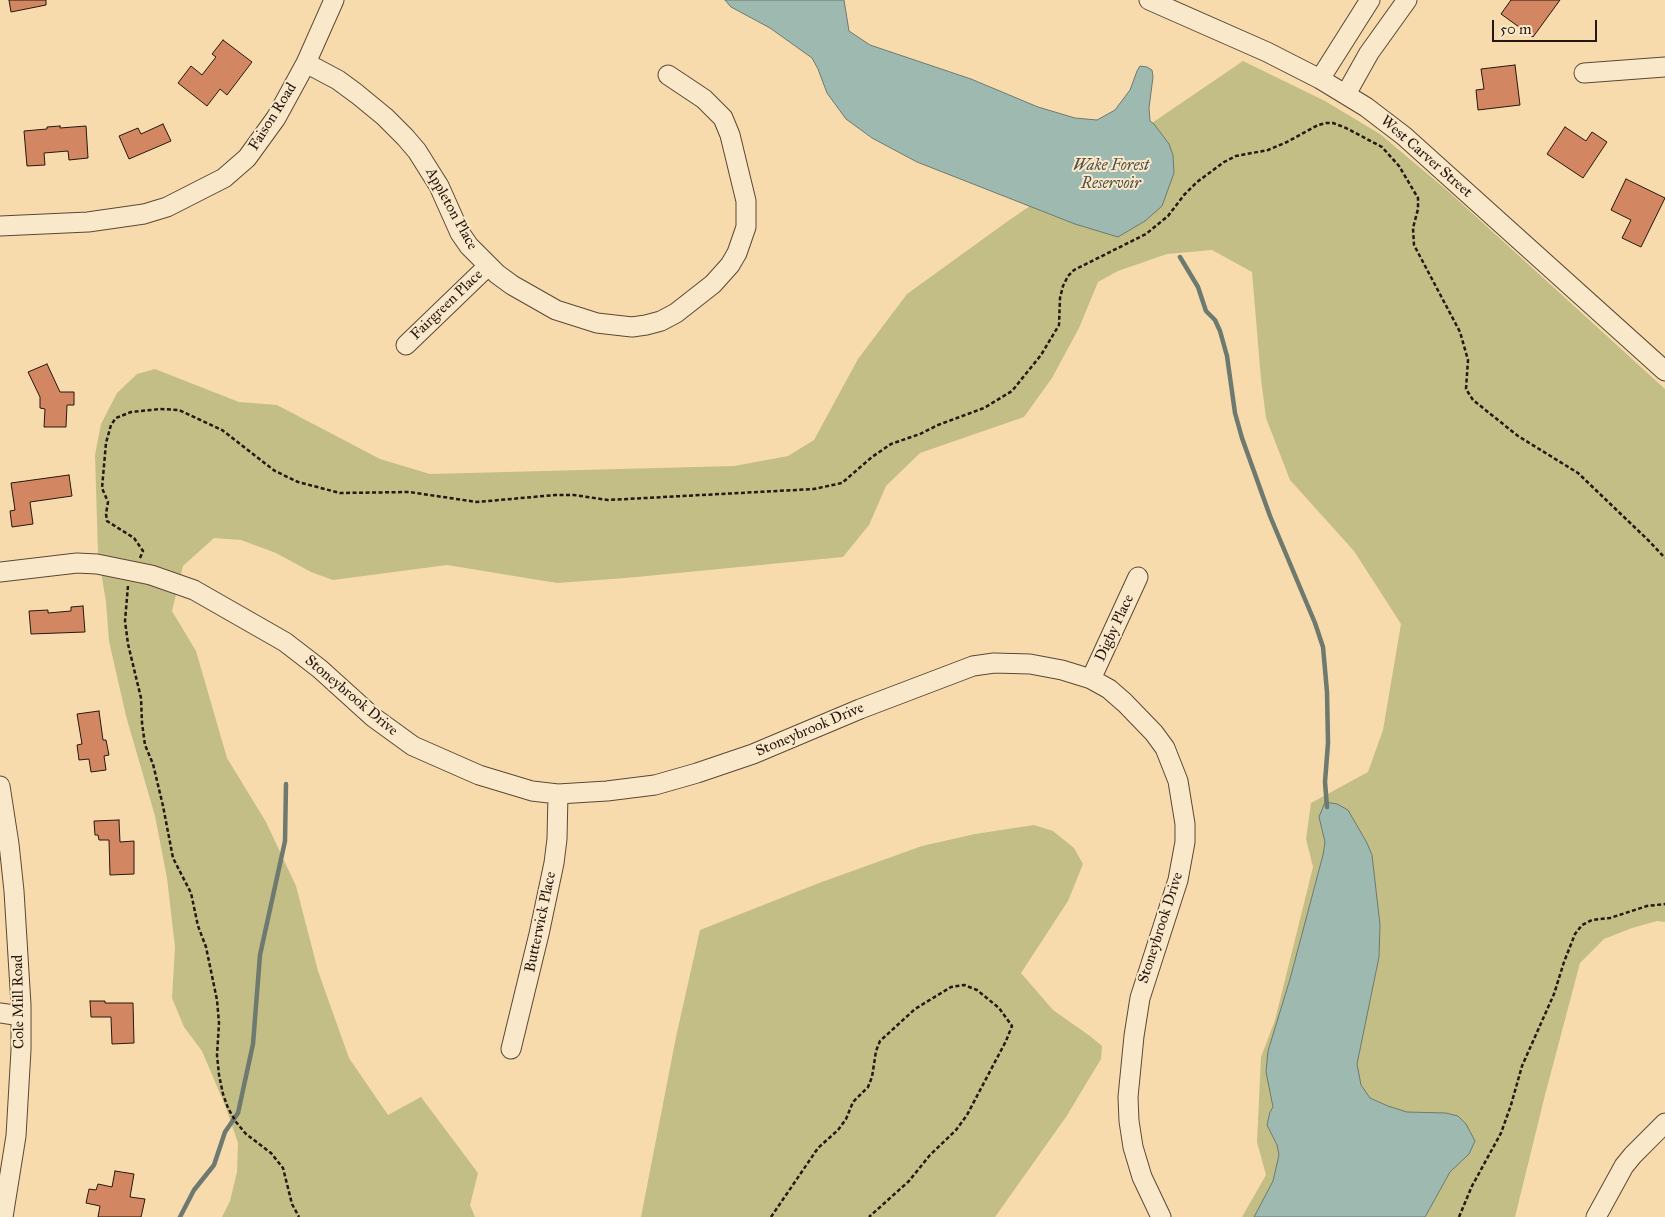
<!DOCTYPE html>
<html>
<head>
<meta charset="utf-8">
<style>
  body { margin:0 }
  #map { position:relative; width:1665px; height:1217px; overflow:hidden; background:#f7dbad; font-family:"IM FELL Great Primer",serif }
  canvas { display:block }
  .scale { position:absolute; left:1492px; top:20px; width:105px; height:22px; box-sizing:border-box; border:2px solid #25170f; border-top:0; padding-left:6px; font-size:15px; line-height:18px; white-space:nowrap; color:#25170f; -webkit-text-stroke:4px #fae8ca; paint-order:stroke }
</style>
</head>
<body>
<div id="map">
<canvas width="1665" height="1217"></canvas>
<div class="scale">50 m</div>
</div>
<script>
const c = document.querySelector('canvas').getContext('2d');
c.lineJoin = 'round';
function paint(path, color) {
  c.fillStyle = color;
  c.fill(path, 'evenodd');
}
function toPath(rows) {
  const path = new Path2D();
  for (const r of rows) {
    path.moveTo(r[0], r[1]);
    for (let i = 2; i < r.length; i += 2) path.lineTo(r[i], r[i + 1]);
  }
  return path;
}
function trace(path, color, width, dash) {
  c.strokeStyle = color;
  c.lineWidth = width;
  c.lineCap = dash ? 'butt' : 'round';
  c.setLineDash(dash || []);
  c.stroke(path);
}
function label(font, color, halo, rows, align = 'center') {
  c.font = font + ' "IM FELL Great Primer",serif';
  c.lineWidth = 4;
  c.setLineDash([]);
  c.textBaseline = 'middle';
  c.strokeStyle = halo;
  c.fillStyle = color;
  for (const [text, x, y, turn = 0] of rows) {
    c.save();
    c.translate(x, y);
    c.rotate((+turn || 0) * Math.PI / 180);
    c.textAlign = isNaN(turn) ? turn : align;
    if (halo) c.strokeText(text, 0, 0);
    c.fillText(text, 0, 0);
    c.restore();
  }
}
const green = toPath([
  [1243,61,1325,101,1380,134,1449,192,1665,389,1665,922,1657,921,1632,928,1604,939,1580,963,1545,1095,1515,1217,1242,1217,1266,1175,1257,1142,1261,1057,1275,1020,1313,867,1306,839,1311,803,1368,772,1383,730,1401,624,1354,551,1290,480,1266,418,1261,379,1252,272,1212,250,1167,254,1118,271,1098,282,1079,328,1052,378,1024,417,920,453,886,486,869,525,843,557,626,578,557,583,447,565,333,580,311,572,276,553,241,540,214,538,183,566,172,611,196,651,227,758,266,822,296,886,318,971,349,1058,388,1115,421,1097,478,1173,470,1205,475,1217,222,1217,230,1201,237,1172,238,1143,226,1108,202,1051,184,1027,172,998,175,947,167,878,155,816,126,716,109,641,106,602,98,553,95,455,101,424,117,393,137,374,155,369,239,402,277,405,380,459,430,474,734,466,788,456,814,440,858,359,907,294,1008,221],
  [1034,825,1053,831,1074,848,1083,864,1068,901,1021,973,1053,1010,1090,1036,1102,1046,1101,1059,1066,1117,995,1217,641,1217,676,1037,700,930,819,883,922,846,975,834]
]);
const water = toPath([
  [725,0,844,0,849,31,870,45,971,79,1038,107,1075,118,1097,120,1115,110,1130,90,1137,71,1140,66,1147,67,1152,70,1153,77,1149,108,1150,121,1154,124,1169,144,1173,155,1174,173,1162,206,1145,221,1118,237,1075,224,917,162,872,138,846,119,827,93,818,69,812,58,770,28,731,7,725,0],
  [1325,802,1337,804,1348,810,1367,843,1372,855,1380,925,1379,957,1357,1064,1361,1085,1370,1098,1388,1106,1407,1112,1446,1113,1458,1116,1466,1124,1475,1141,1469,1154,1450,1172,1425,1217,1254,1217,1273,1181,1279,1155,1277,1145,1267,1125,1270,1112,1273,1107,1266,1072,1268,1051,1290,979,1323,855,1325,842,1319,817,1325,802]
]);
const stream = toPath([
  [1180,257,1198,287,1206,311,1215,320,1220,331,1227,356,1235,413,1242,438,1270,516,1315,623,1323,647,1327,692,1328,743,1325,782,1327,807],
  [180,1217,194,1190,214,1165,225,1132,238,1113,253,1044,260,955,285,841,286,784]
]);
const building = toPath([
  [9,0,46,0,46,5,11,12,9,0],
  [1511,0,1560,0,1533,37,1501,14,1511,0],
  [223,40,252,62,227,95,220,89,207,106,178,83,191,66,202,75,216,57,212,54,223,40],
  [1515,65,1520,105,1478,110,1476,90,1484,89,1481,69,1515,65],
  [163,124,171,141,129,159,119,136,138,128,141,134,163,124],
  [60,126,60,128,86,126,88,158,69,160,68,151,44,153,45,165,27,166,24,131,47,129,47,127,60,126],
  [1565,127,1586,141,1592,132,1607,142,1583,178,1547,154,1565,127],
  [1626,179,1665,198,1641,247,1622,238,1631,220,1611,210,1626,179],
  [47,364,60,392,74,392,74,405,67,405,66,427,44,427,45,409,40,408,40,397,28,372,47,364],
  [69,475,72,496,30,502,33,524,12,527,10,511,15,510,11,483,69,475],
  [83,606,85,632,31,634,29,611,48,610,48,613,71,611,71,607,83,606],
  [99,711,103,740,106,740,109,755,104,756,106,770,91,772,89,759,79,760,77,745,82,744,77,714,99,711],
  [119,820,120,842,134,841,134,874,110,875,109,840,99,840,98,835,95,835,94,821,119,820],
  [90,1001,105,1001,105,1003,133,1003,134,1043,112,1044,111,1017,91,1017,90,1001],
  [115,1171,134,1174,130,1197,145,1199,141,1217,98,1217,100,1206,86,1203,89,1189,96,1190,98,1184,112,1187,115,1171]
]);
const path = toPath([
  [140,558,143,551,134,538,107,521,106,514,108,502,102,488,106,443,111,425,116,418,131,412,160,409,179,410,222,430,275,471,298,482,340,493,409,492,477,502,555,495,574,495,608,500,814,489,842,483,872,457,891,444,920,434,938,425,984,408,1012,391,1041,355,1059,325,1060,298,1063,286,1068,276,1074,270,1146,234,1168,216,1184,195,1197,182,1224,162,1236,156,1268,150,1287,142,1318,125,1326,123,1333,123,1346,128,1382,147,1399,166,1418,198,1418,209,1413,228,1414,245,1460,332,1468,360,1466,389,1473,400,1518,436,1578,473,1649,541,1665,558],
  [128,586,125,621,128,644,141,698,142,723,145,745,153,764,163,806,173,858,191,893,198,926,206,947,217,1000,219,1023,217,1055,219,1075,223,1094,228,1108,236,1122,246,1134,271,1153,283,1168,292,1204,299,1217],
  [771,1217,818,1148,838,1130,846,1119,853,1102,868,1087,872,1077,876,1051,880,1041,915,1009,951,987,964,985,977,990,999,1008,1012,1026,1006,1041,967,1115,956,1130,930,1155,909,1181,869,1217],
  [1459,1217,1472,1186,1501,1133,1511,1105,1522,1066,1554,994,1564,962,1575,934,1582,925,1592,920,1610,918,1647,906,1665,904]
]);
const minor = toPath([
  [1149,0,1267,52,1320,79,1366,107,1404,136,1665,371],
  [306,63,338,80,357,94,385,117,405,137,417,151,439,186,460,233,469,246,497,274,512,285,556,310,597,323,632,327,646,325,661,321,676,313,713,284,730,265,737,253,746,227,746,201,730,135,723,118,704,99,668,75],
  [1584,73,1665,67],
  [1320,79,1370,0],
  [1346,94,1369,53,1407,0],
  [0,226,88,222,144,214,167,207,224,178,247,158,276,118,306,63,334,0],
  [406,345,488,266],
  [0,572,77,563,97,564,151,575,194,590,285,642,320,669,373,717,413,746,479,775,532,791,558,794,607,791,655,785,697,773,753,754,860,709,973,666,994,663,1030,664,1062,670,1091,679,1109,689,1125,703,1154,733,1165,748,1178,781,1185,824,1185,842,1178,880,1140,998,1134,1036,1128,1097,1129,1121,1133,1147,1142,1177,1161,1217],
  [1091,679,1138,577],
  [0,786,9,844,14,891,21,1005,21,1050,16,1136,3,1217],
  [0,1013,21,1016],
  [511,1049,539,934,554,863,557,839,558,794],
  [1596,1217,1624,1166,1633,1155,1665,1123]
]);
const streetNames = [
  ["Faison Road",273,117,-58],
  ["West Carver Street",1426,157,41],
  ["Appleton Place",451,209,61],
  ["Fairgreen Place",447,305,-44],
  ["Digby Place",1115,628,-65],
  ["Stoneybrook Drive",351,696,40],
  ["Stoneybrook Drive",810,730,-23],
  ["Butterwick Place",541,922,-78],
  ["Stoneybrook Drive",1161,928,-72],
  ["Cole Mill Road",19,1002,-91]
];
const waterNames = [
  ["Wake Forest",1111,166],
  ["Reservoir",1111,184]
];
paint(green, '#c2be86');
paint(water, '#9ebab0');
trace(water, '#6e7970', 1);
trace(stream, '#6e7970', 4.5);
paint(building, '#d28762');
trace(building, '#25170f', 1);
trace(minor, '#5a4836', 21);
trace(path, '#25170f', 2.5, [4, 2.5]);
trace(minor, '#fae8ca', 19);
label('15px', '#25170f', '#fae8ca', streetNames);
label('italic 16px', '#4f5047', '#fae8ca', waterNames);
</script>
</body>
</html>
